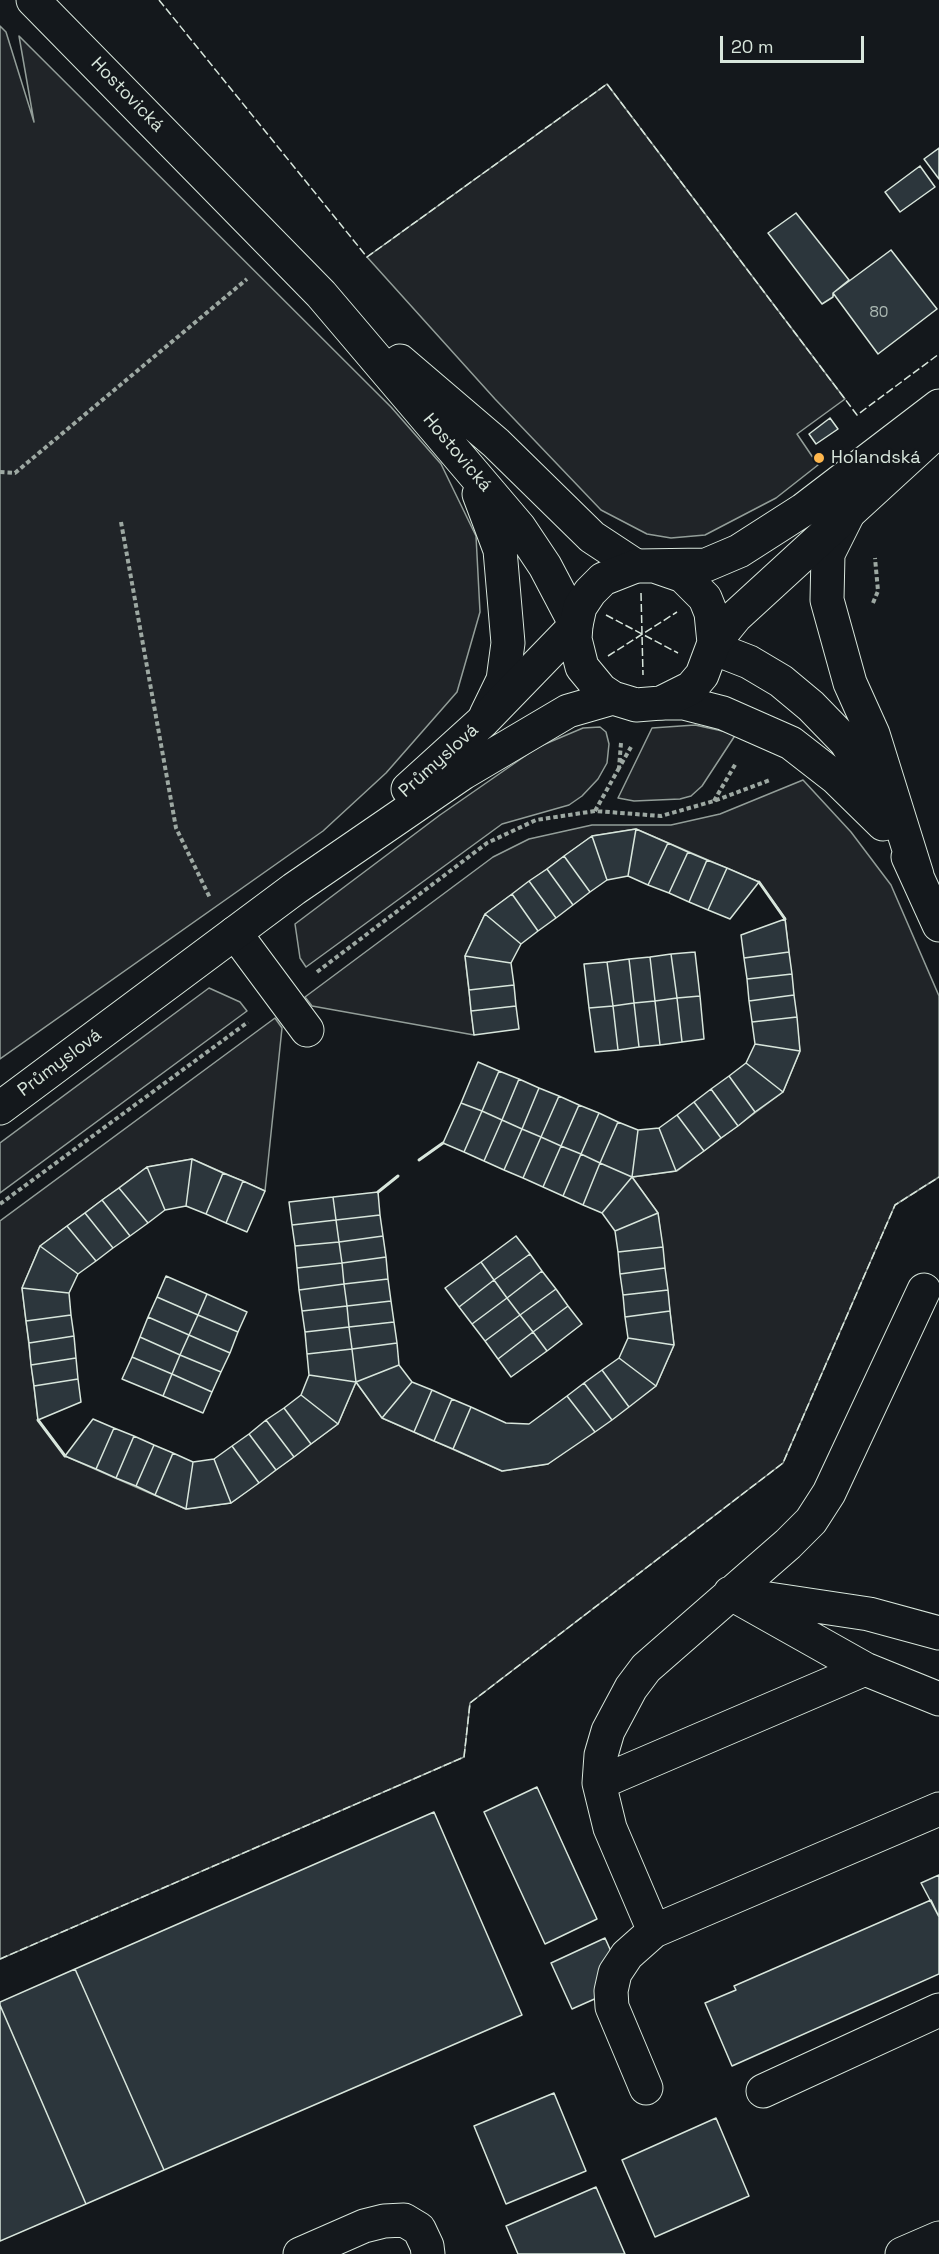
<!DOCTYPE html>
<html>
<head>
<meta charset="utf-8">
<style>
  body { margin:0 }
  #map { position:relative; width:939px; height:2254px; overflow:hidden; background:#14181c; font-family:"Space Grotesk",sans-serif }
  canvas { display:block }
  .scale { position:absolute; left:720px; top:36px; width:144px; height:27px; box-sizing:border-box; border:3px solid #d8e6dc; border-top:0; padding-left:8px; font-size:18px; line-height:21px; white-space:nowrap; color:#d8e6dc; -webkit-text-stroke:4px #14181c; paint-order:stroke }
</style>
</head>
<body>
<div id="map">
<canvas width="939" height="2254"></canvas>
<div class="scale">20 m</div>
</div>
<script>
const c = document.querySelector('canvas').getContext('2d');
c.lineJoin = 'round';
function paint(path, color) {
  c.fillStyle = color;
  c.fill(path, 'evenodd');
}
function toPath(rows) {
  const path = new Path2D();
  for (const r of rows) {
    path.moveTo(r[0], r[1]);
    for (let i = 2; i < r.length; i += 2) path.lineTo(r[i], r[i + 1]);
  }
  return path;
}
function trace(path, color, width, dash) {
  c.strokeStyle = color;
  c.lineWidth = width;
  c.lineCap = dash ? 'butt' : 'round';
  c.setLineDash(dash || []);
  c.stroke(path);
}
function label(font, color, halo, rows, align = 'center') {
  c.font = font + ' "Space Grotesk",sans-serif';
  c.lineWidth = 4.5;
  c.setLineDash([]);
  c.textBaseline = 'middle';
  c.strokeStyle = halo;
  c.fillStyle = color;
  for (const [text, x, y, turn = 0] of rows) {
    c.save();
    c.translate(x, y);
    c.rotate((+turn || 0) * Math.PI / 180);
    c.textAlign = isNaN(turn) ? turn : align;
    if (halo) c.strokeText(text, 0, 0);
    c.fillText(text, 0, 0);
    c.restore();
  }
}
const green = toPath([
  [0,26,6,32,34,122,19,36,391,407,441,464,476,536,480,612,457,692,386,773,323,831,0,1059,0,26],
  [607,84,845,399,797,434,818,465,776,498,705,535,671,538,647,534,601,510,495,399,367,257,607,84],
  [695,725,736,734,702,786,691,796,680,799,634,801,618,798,652,728,695,725],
  [600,727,606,732,609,744,607,763,598,779,582,796,569,805,502,824,306,967,300,958,295,924,440,815,538,747,583,728,600,727],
  [803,780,851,832,891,885,939,996,939,1177,895,1205,783,1463,470,1703,464,1757,0,1959,0,1221,275,1018,282,1028,265,1191,192,1159,147,1167,40,1246,22,1288,38,1420,65,1456,186,1509,231,1503,338,1424,356,1382,382,1418,502,1471,548,1464,656,1386,674,1345,658,1213,632,1177,677,1171,783,1092,800,1051,785,918,759,882,636,829,592,836,485,914,465,956,474,1035,312,1006,305,997,493,857,529,839,592,825,671,825,720,814,803,780],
  [209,988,240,1002,247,1011,0,1193,0,1143,209,988]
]);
const building = toPath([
  [939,148,939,179,924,159,939,148],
  [920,166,935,187,900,212,885,192,920,166],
  [796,213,849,280,833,293,833,297,822,304,768,233,796,213],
  [891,250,937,309,878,354,833,293,891,250],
  [830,418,838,429,816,444,809,434,830,418],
  [636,829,628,876,607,880,592,836,636,829],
  [636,829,668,843,648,885,628,876,636,829],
  [592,836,607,880,590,892,564,856,592,836],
  [668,843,688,852,669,893,648,885,668,843],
  [688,852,707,860,689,902,669,893,688,852],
  [564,856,590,892,573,905,547,869,564,856],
  [707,860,727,868,708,910,689,902,707,860],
  [727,868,759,882,730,919,708,910,727,868],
  [547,869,573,905,556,918,529,881,547,869],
  [529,881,556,918,538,931,512,894,529,881],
  [512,894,538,931,521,944,485,914,512,894],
  [485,914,521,944,511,963,465,956,485,914],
  [785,919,789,952,744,958,741,935,785,919],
  [695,952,700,996,677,998,671,954,695,952],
  [789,952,792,974,747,979,744,958,789,952],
  [671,954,677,998,655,1001,650,957,671,954],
  [465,956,511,963,514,985,469,990,465,956],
  [650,957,655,1001,634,1003,629,959,650,957],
  [629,959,634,1003,613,1006,607,962,629,959],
  [607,962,613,1006,589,1008,584,964,607,962],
  [792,974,794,995,749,1001,747,979,792,974],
  [514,985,516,1006,471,1011,469,990,514,985],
  [794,995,797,1017,752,1022,749,1001,794,995],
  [700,996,704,1039,682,1042,677,998,700,996],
  [677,998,682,1042,660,1045,655,1001,677,998],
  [655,1001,660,1045,639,1047,634,1003,655,1001],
  [634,1003,639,1047,618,1050,613,1006,634,1003],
  [516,1006,519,1029,474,1035,471,1011,516,1006],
  [613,1006,618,1050,595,1052,589,1008,613,1006],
  [797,1017,800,1051,755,1044,752,1022,797,1017],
  [755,1044,800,1051,783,1092,746,1063,755,1044],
  [478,1062,499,1071,482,1111,461,1103,478,1062],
  [746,1063,783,1092,755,1112,729,1076,746,1063],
  [499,1071,519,1079,502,1120,482,1111,499,1071],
  [729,1076,755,1112,738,1126,711,1089,729,1076],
  [519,1079,539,1088,522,1129,502,1120,519,1079],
  [539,1088,559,1096,541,1137,522,1129,539,1088],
  [711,1089,738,1126,721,1138,694,1102,711,1089],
  [559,1096,579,1105,561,1146,541,1137,559,1096],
  [694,1102,721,1138,704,1151,677,1115,694,1102],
  [461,1103,482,1111,464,1152,443,1143,461,1103],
  [579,1105,599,1113,581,1154,561,1146,579,1105],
  [482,1111,502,1120,484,1161,464,1152,482,1111],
  [599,1113,618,1122,600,1163,581,1154,599,1113],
  [677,1115,704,1151,676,1171,659,1128,677,1115],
  [502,1120,522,1129,504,1170,484,1161,502,1120],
  [618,1122,638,1130,632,1177,600,1163,618,1122],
  [659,1128,676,1171,632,1177,638,1130,659,1128],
  [522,1129,541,1137,523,1178,504,1170,522,1129],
  [541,1137,561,1146,543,1187,523,1178,541,1137],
  [561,1146,581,1154,563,1196,543,1187,561,1146],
  [581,1154,600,1163,583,1205,563,1196,581,1154],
  [192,1159,223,1173,206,1214,186,1206,192,1159],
  [192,1159,186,1206,165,1210,147,1167,192,1159],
  [600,1163,632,1177,602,1213,583,1205,600,1163],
  [147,1167,165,1210,148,1223,119,1188,147,1167],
  [223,1173,243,1181,226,1223,206,1214,223,1173],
  [632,1177,658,1213,615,1231,602,1213,632,1177],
  [243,1181,265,1191,247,1232,226,1223,243,1181],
  [119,1188,148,1223,130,1236,102,1200,119,1188],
  [378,1192,380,1215,336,1220,333,1197,378,1192],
  [333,1197,336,1220,292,1225,289,1202,333,1197],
  [102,1200,130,1236,113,1248,85,1213,102,1200],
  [85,1213,113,1248,96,1261,67,1226,85,1213],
  [658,1213,663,1247,618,1252,615,1231,658,1213],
  [380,1215,383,1236,339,1242,336,1220,380,1215],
  [336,1220,339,1242,295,1246,292,1225,336,1220],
  [67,1226,96,1261,78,1274,40,1246,67,1226],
  [383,1236,386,1257,342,1263,339,1242,383,1236],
  [516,1236,530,1254,494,1280,481,1262,516,1236],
  [339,1242,342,1263,297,1268,295,1246,339,1242],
  [40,1246,78,1274,69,1293,22,1288,40,1246],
  [663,1247,665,1268,620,1274,618,1252,663,1247],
  [530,1254,542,1271,507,1298,494,1280,530,1254],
  [386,1257,388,1279,344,1284,342,1263,386,1257],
  [481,1262,494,1280,459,1307,445,1288,481,1262],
  [342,1263,344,1284,299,1290,297,1268,342,1263],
  [665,1268,668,1290,623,1295,620,1274,665,1268],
  [542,1271,556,1289,520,1315,507,1298,542,1271],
  [166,1276,207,1294,198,1315,157,1297,166,1276],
  [388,1279,391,1301,347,1306,344,1284,388,1279],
  [494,1280,507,1298,472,1324,459,1307,494,1280],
  [344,1284,347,1306,302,1311,299,1290,344,1284],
  [22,1288,69,1293,71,1315,26,1321,22,1288],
  [556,1289,568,1306,533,1332,520,1315,556,1289],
  [668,1290,670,1311,625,1317,623,1295,668,1290],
  [207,1294,247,1312,238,1332,198,1315,207,1294],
  [157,1297,198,1315,189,1335,148,1317,157,1297],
  [507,1298,520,1315,485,1341,472,1324,507,1298],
  [391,1301,394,1322,349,1327,347,1306,391,1301],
  [347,1306,349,1327,305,1332,302,1311,347,1306],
  [568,1306,582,1324,547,1351,533,1332,568,1306],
  [670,1311,674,1345,628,1338,625,1317,670,1311],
  [71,1315,74,1336,29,1343,26,1321,71,1315],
  [198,1315,238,1332,230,1353,189,1335,198,1315],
  [520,1315,533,1332,498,1359,485,1341,520,1315],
  [148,1317,189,1335,180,1355,140,1337,148,1317],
  [394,1322,397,1343,352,1349,349,1327,394,1322],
  [349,1327,352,1349,307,1354,305,1332,349,1327],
  [533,1332,547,1351,511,1377,498,1359,533,1332],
  [189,1335,230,1353,221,1372,180,1355,189,1335],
  [74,1336,76,1358,31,1365,29,1343,74,1336],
  [140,1337,180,1355,172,1374,132,1357,140,1337],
  [628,1338,674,1345,656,1386,619,1358,628,1338],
  [397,1343,399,1365,356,1382,352,1349,397,1343],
  [352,1349,356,1382,309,1375,307,1354,352,1349],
  [180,1355,221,1372,212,1392,172,1374,180,1355],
  [132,1357,172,1374,163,1396,122,1379,132,1357],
  [76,1358,78,1379,34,1386,31,1365,76,1358],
  [619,1358,656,1386,629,1407,602,1370,619,1358],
  [399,1365,412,1382,382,1418,356,1382,399,1365],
  [602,1370,629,1407,612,1420,584,1383,602,1370],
  [172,1374,212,1392,203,1413,163,1396,172,1374],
  [309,1375,356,1382,338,1424,301,1395,309,1375],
  [78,1379,81,1402,38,1420,34,1386,78,1379],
  [412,1382,432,1390,414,1432,382,1418,412,1382],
  [584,1383,612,1420,595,1432,567,1396,584,1383],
  [432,1390,452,1399,434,1441,414,1432,432,1390],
  [301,1395,338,1424,311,1444,284,1408,301,1395],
  [567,1396,595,1432,548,1464,502,1471,453,1449,471,1407,506,1423,529,1424,567,1396],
  [452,1399,471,1407,453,1449,434,1441,452,1399],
  [284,1408,311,1444,294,1457,266,1420,284,1408],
  [93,1419,114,1428,96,1469,65,1456,93,1419],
  [266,1420,294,1457,276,1470,249,1434,266,1420],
  [114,1428,134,1436,116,1478,96,1469,114,1428],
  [249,1434,276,1470,259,1483,232,1446,249,1434],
  [134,1436,154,1445,136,1486,116,1478,134,1436],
  [154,1445,173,1453,155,1495,136,1486,154,1445],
  [232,1446,259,1483,231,1503,214,1459,232,1446],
  [173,1453,193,1462,186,1509,155,1495,173,1453],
  [214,1459,231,1503,186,1509,193,1462,214,1459],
  [537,1787,597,1919,545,1944,484,1812,537,1787],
  [434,1812,522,2015,164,2170,75,1969,434,1812],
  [939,1875,939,1917,921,1883,939,1875],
  [931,1900,939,1917,939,1974,732,2066,705,2003,736,1990,734,1986,931,1900],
  [605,1938,626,1985,572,2009,551,1963,605,1938],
  [75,1969,164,2170,86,2204,0,2005,0,2002,75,1969],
  [0,2005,86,2204,0,2241,0,2005],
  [554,2093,586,2171,506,2204,474,2126,554,2093],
  [716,2118,749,2196,655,2237,622,2160,716,2118],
  [596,2187,625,2254,518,2254,506,2226,596,2187]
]);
const path = toPath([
  [0,472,15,473,247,279],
  [121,522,176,828,210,898],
  [873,603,878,591,875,558],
  [621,743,619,768,631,747],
  [714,801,736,763],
  [595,811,619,768],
  [317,972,487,843,536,820,595,811,661,816,714,801,770,780],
  [0,1204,248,1022]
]);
const minor = toPath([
  [33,0,321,294,519,527,545,566,576,625],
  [400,361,496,443,592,537,636,566],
  [479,494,500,550,508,643,503,680,486,715],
  [847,516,828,554,827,600,850,683,873,734,917,875],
  [713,648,749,662,781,681,811,706,846,742,878,794],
  [661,703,684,703,723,713,791,743,836,778,883,824],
  [908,857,939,925],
  [235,933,307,1030],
  [924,1290,829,1493,811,1521,788,1544,646,1668,631,1688,608,1731,601,1755,599,1783,610,1828,654,1931,939,1809],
  [730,1593,865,1669,939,1699],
  [749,1596,869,1614,939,1633],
  [599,1783,865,1669],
  [646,2088,612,2007,611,1991,615,1973,627,1955,654,1931],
  [763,2091,939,2010],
  [300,2254,364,2226,384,2221,404,2220,419,2229,427,2246,428,2254],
  [902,2254,939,2238]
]);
const major = toPath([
  [654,566,683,576,705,598,711,613,714,643,702,675,691,688,661,703,636,705,613,698,601,690,582,667,575,639,576,625,580,607,590,592,603,579,636,566,706,565,739,551,803,510,939,406],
  [714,643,736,616,939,430],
  [408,789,483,721,576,625],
  [0,1108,294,889,463,773,568,711,613,698]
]);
const fence = toPath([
  [159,0,367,257,607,84,857,415,939,354],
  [641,593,643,675],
  [606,615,678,653],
  [608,656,677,612],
  [0,1959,464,1757,470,1703,783,1463,895,1205,939,1177]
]);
const wall = toPath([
  [759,882,785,919],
  [419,1160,443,1143],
  [378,1192,398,1176],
  [38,1420,65,1456]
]);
const markers = [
  [819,458,6,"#ffb74d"]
];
const numberNames = [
  ["80",879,313]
];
const streetNames = [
  ["Hostovická",127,95,46],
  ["Hostovická",457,453,50],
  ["Průmyslová",439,761,-42],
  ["Průmyslová",60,1063,-37]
];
const poiNames = [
  ["Holandská",831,458]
];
paint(green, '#202428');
trace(green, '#939e99', 1.5);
paint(building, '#2c363c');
trace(building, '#d8e6dc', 1.5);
trace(minor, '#d8e6dc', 35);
trace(major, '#d8e6dc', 35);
trace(path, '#9da8a2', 4, [4.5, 3]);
trace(minor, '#14181c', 33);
trace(major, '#14181c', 33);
trace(fence, '#d8e6dc', 1.5, [8, 3]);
trace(wall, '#d8e6dc', 3);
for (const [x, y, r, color] of markers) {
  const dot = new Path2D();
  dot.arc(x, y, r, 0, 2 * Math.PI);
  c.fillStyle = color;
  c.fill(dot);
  trace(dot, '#14181c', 2);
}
label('15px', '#adbab4', null, numberNames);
label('18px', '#d8e6dc', '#14181c', streetNames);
label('18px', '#d8e6dc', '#14181c', poiNames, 'left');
</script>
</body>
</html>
